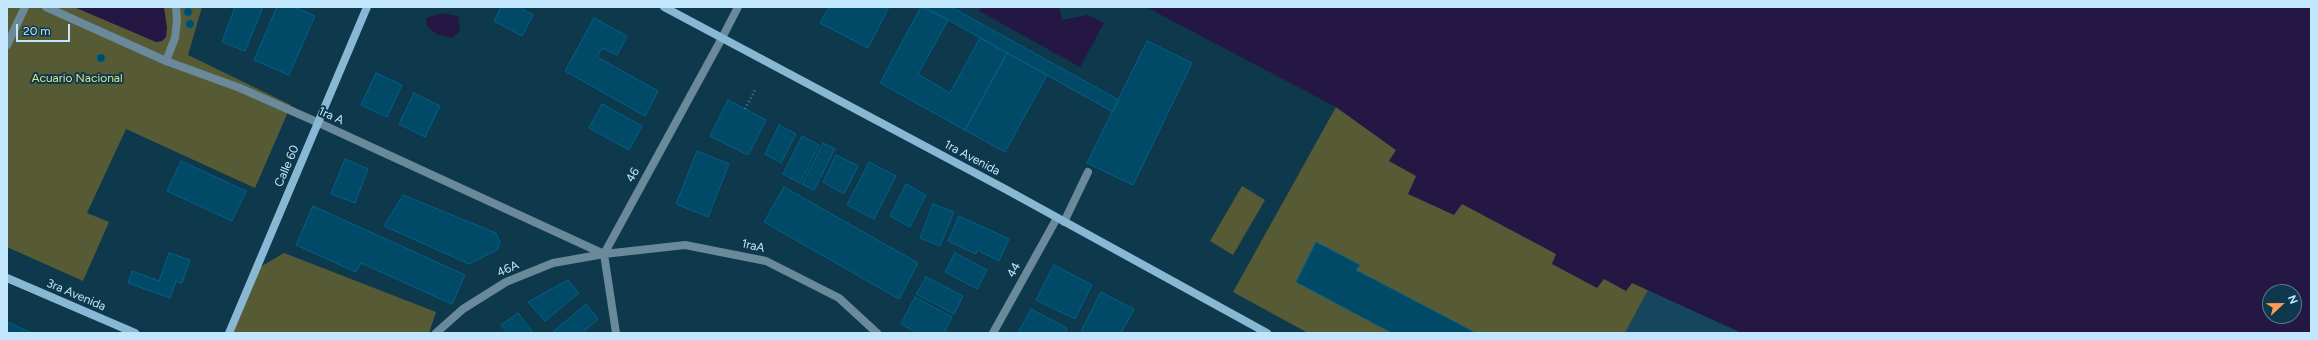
<!DOCTYPE html>
<html>
<head>
<meta charset="utf-8">
<style>
  body { margin:0 }
  #map { position:relative; width:2318px; height:340px; overflow:hidden; background:#0e384c; font-family:Figtree,sans-serif }
  canvas { display:block }
  .frame { position:absolute; inset:0; border:8px solid #c2e6fb; pointer-events:none }
  .north { position:absolute; left:2262px; top:284px; width:40px; height:40px; box-sizing:border-box; background:#0e384c; border:1px solid #567e92; border-radius:50%; rotate:68deg; font-size:11px; font-weight:700; line-height:16px; text-align:center; color:#c2e6fb }
  .north::after { content:''; display:block; margin:auto; width:14px; height:18px; background:#fe9b58; clip-path:polygon(50% 0,100% 100%,50% 72%,0 100%) }
  .scale { position:absolute; left:16px; top:24px; width:54px; height:18px; box-sizing:border-box; border:2px solid #c2e6fb; border-top:0; padding-left:5px; font-size:12px; line-height:14px; white-space:nowrap; color:#c2e6fb; -webkit-text-stroke:3px #0e384c; paint-order:stroke }
</style>
</head>
<body>
<div id="map">
<canvas width="2318" height="340"></canvas>
<div class="frame"></div>
<div class="north">N</div>
<div class="scale">20 m</div>
</div>
<script>
const c = document.querySelector('canvas').getContext('2d');
c.lineJoin = 'round';
function paint(path, color) {
  c.fillStyle = color;
  c.fill(path, 'evenodd');
}
function toPath(rows) {
  const path = new Path2D();
  for (const r of rows) {
    if (r.length === 3) {
      path.moveTo(r[0] + r[2], r[1]);
      path.arc(r[0], r[1], r[2], 0, 2 * Math.PI);
      continue;
    }
    path.moveTo(r[0], r[1]);
    for (let i = 2; i < r.length; i += 2) path.lineTo(r[i], r[i + 1]);
  }
  return path;
}
function trace(path, color, width, dash) {
  c.strokeStyle = color;
  c.lineWidth = width;
  c.lineCap = dash ? 'butt' : 'round';
  c.setLineDash(dash || []);
  c.stroke(path);
}
function label(font, color, halo, rows, align = 'center') {
  c.font = font + ' Figtree,sans-serif';
  c.lineWidth = 4;
  c.setLineDash([]);
  c.textBaseline = 'middle';
  c.strokeStyle = halo;
  c.fillStyle = color;
  for (const [text, x, y, turn = 0] of rows) {
    c.save();
    c.translate(x, y);
    c.rotate((+turn || 0) * Math.PI / 180);
    c.textAlign = isNaN(turn) ? turn : align;
    if (halo) c.strokeText(text, 0, 0);
    c.fillText(text, 0, 0);
    c.restore();
  }
}
const built = toPath([
  [1648,290,1742,333,1625,333]
]);
const green = toPath([
  [7,7,202,7,188,55,291,105,255,188,126,129,87,213,109,222,83,281,7,247],
  [1336,107,1396,150,1648,290,1625,333,1308,333,1233,292],
  [1242,186,1265,200,1233,255,1210,241],
  [284,253,436,312,429,333,229,333,257,269]
]);
const water = toPath([
  [74,7,164,7,167,28,166,37,162,41,156,42],
  [981,7,1059,7,1062,20,1088,15,1104,23,1080,67,979,11],
  [1146,7,2311,7,2311,333,1742,333,1632,283,1626,291,1604,279,1597,288,1552,264,1556,254,1462,204,1454,215,1408,194,1416,176,1389,161,1396,150,1336,107],
  [2270,292,2294,292,2294,316,2270,316],
  [441,13,458,16,460,31,452,38,436,34,428,27,426,18]
]);
const building = toPath([
  [235,7,263,7,245,51,222,42,235,7],
  [277,7,294,7,315,16,289,75,254,60,277,7],
  [501,7,523,7,522,9,533,15,522,36,494,21,501,7],
  [829,7,889,7,868,48,820,23,829,7],
  [921,7,948,20,918,74,950,93,980,38,1007,53,965,130,880,83,921,7],
  [925,7,951,7,1119,100,1113,112,925,7],
  [188,12,4],
  [594,18,627,36,617,55,602,48,597,57,658,91,645,116,565,71,594,18],
  [190,24,4],
  [1147,41,1192,63,1133,185,1087,163,1147,41],
  [1007,53,1047,75,1005,152,965,130,1007,53],
  [101,58,4],
  [376,73,402,85,387,117,361,105,376,73],
  [414,93,440,106,425,137,399,124,414,93],
  [728,100,766,120,748,155,710,136,728,100],
  [602,104,642,126,629,150,589,128,602,104],
  [779,125,796,134,781,163,765,154,779,125],
  [802,136,819,145,800,183,783,174,802,136],
  [823,143,835,149,814,190,802,184,823,143],
  [697,151,729,164,708,217,676,204,697,151],
  [836,155,858,166,844,194,823,182,836,155],
  [345,159,368,169,355,203,331,194,345,159],
  [181,161,246,191,232,221,167,191,181,161],
  [869,162,896,176,874,219,847,205,869,162],
  [906,184,926,195,910,227,890,216,906,184],
  [784,187,918,263,899,299,764,222,784,187],
  [403,195,496,233,500,242,497,250,469,264,384,226,403,195],
  [933,204,954,212,940,246,920,238,933,204],
  [313,206,465,275,452,304,361,263,356,272,296,245,313,206],
  [959,216,1009,239,999,261,977,250,976,254,948,241,959,216],
  [1316,242,1360,265,1356,270,1476,333,1392,333,1296,282,1316,242],
  [169,253,190,260,182,283,176,281,170,298,128,283,132,271,159,281,169,253],
  [955,253,987,270,977,289,945,272,955,253],
  [1054,265,1092,285,1075,319,1036,300,1054,265],
  [926,277,963,296,954,314,916,294,926,277],
  [568,280,579,293,545,321,528,302,568,280],
  [1101,292,1134,309,1121,333,1086,333,1081,331,1101,292],
  [915,297,952,317,944,333,918,333,901,324,915,297],
  [586,304,598,319,582,333,555,333,554,331,586,304],
  [1031,309,1067,328,1065,333,1018,333,1031,309],
  [518,313,533,333,507,333,501,325,518,313],
  [7,322,32,333,7,333,7,322]
]);
const path = toPath([
  [745,109,755,90]
]);
const lane = toPath([
  [722,38,738,7],
  [166,61,175,38,177,20,176,7],
  [1064,222,1088,172]
]);
const street = toPath([
  [46,7,166,61,240,88,319,123,604,254],
  [7,45,25,7],
  [436,333,463,309,506,282,553,263,604,254,685,245,766,261,839,298,877,333],
  [616,333,604,254,722,38],
  [993,333,1057,218]
]);
const secondary = toPath([
  [664,7,1007,190,1267,333],
  [7,278,135,333],
  [229,333,367,7]
]);
const parkNames = [
  ["Acuario Nacional",77,78]
];
const streetNames = [
  ["1ra A",331,116,24],
  ["1ra Avenida",972,158,28],
  ["Calle 60",287,166,-67],
  ["46",633,175,-61],
  ["1raA",753,246,12],
  ["46A",508,269,-24],
  ["44",1014,270,-61],
  ["3ra Avenida",76,295,23]
];
paint(built, '#16465d');
paint(green, '#575b35');
paint(water, '#241743');
paint(building, '#004a68');
trace(building, '#026186', 1);
trace(path, '#557c91', 2.5, [1, 3]);
trace(lane, '#6a899a', 8);
trace(street, '#6a899a', 8);
trace(secondary, '#88b8d4', 8);
label('12px', '#dbe48d', '#0e384c', parkNames);
label('12px', '#c2e6fb', '#0e384c', streetNames);
</script>
</body>
</html>
